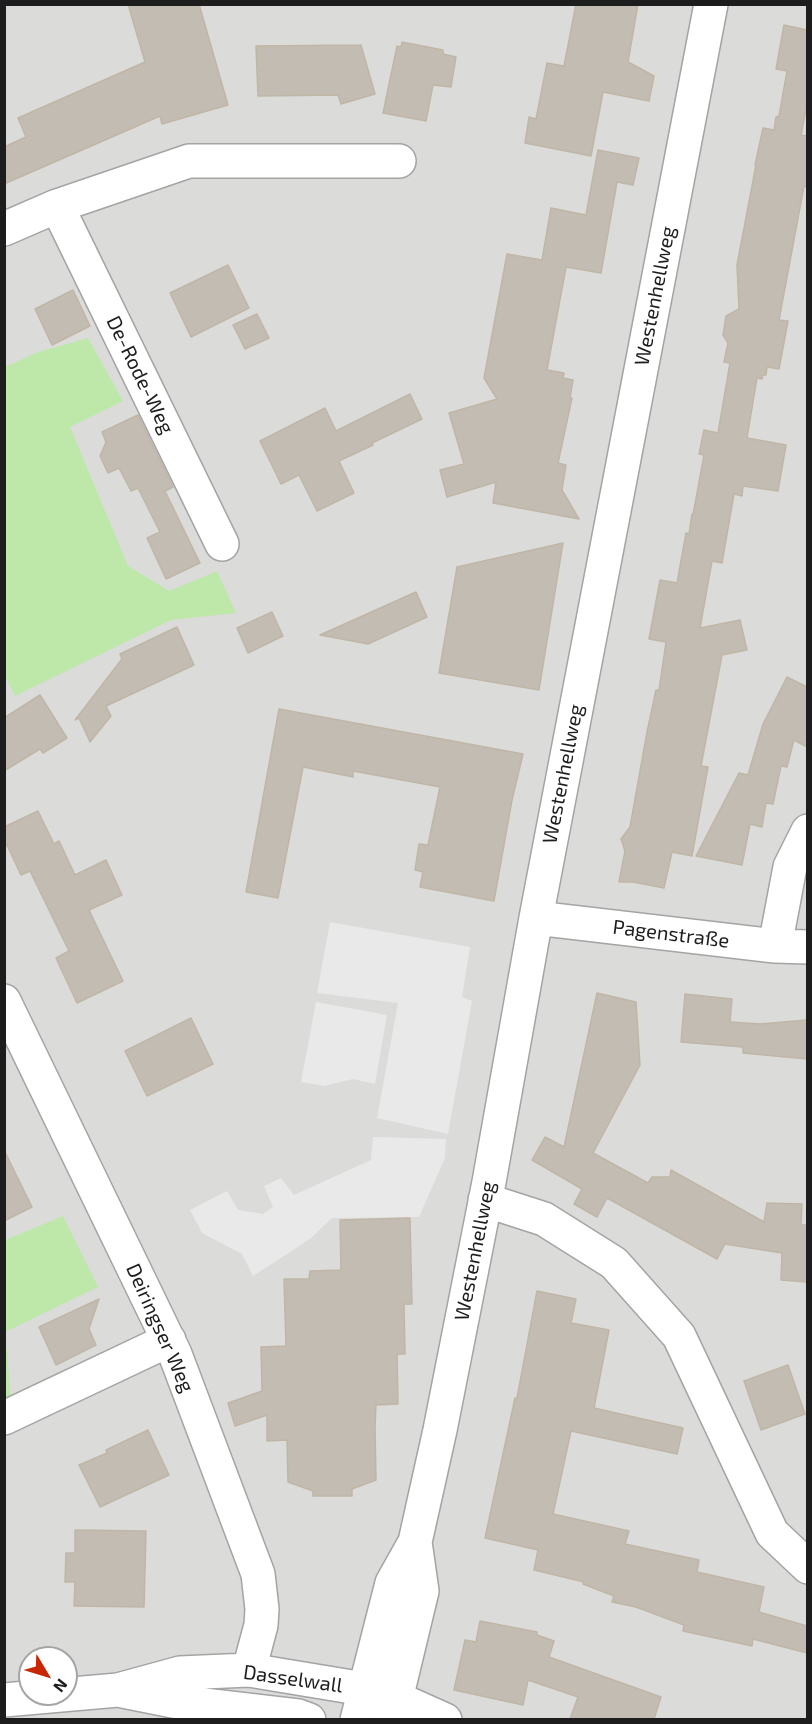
<!DOCTYPE html>
<html>
<head>
<meta charset="utf-8">
<style>
  body { margin:0 }
  #map { position:relative; width:812px; height:1724px; overflow:hidden; background:#eeede3; font-family:"Exo 2",sans-serif }
  canvas { display:block }
  .frame { position:absolute; inset:0; border:6px solid #1d1d1d; pointer-events:none }
  .north { position:absolute; left:18px; top:1646px; width:60px; height:60px; box-sizing:border-box; background:#fff; border:2px solid #a5a5a5; border-radius:50%; rotate:128deg; font-size:16px; font-weight:700; line-height:24px; text-align:center; color:#1d1d1d }
  .north::after { content:''; display:block; margin:auto; width:21px; height:27px; background:#c82703; clip-path:polygon(50% 0,100% 100%,50% 72%,0 100%) }
</style>
</head>
<body>
<div id="map">
<canvas width="812" height="1724"></canvas>
<div class="frame"></div>
<div class="north">N</div>
</div>
<script>
const c = document.querySelector('canvas').getContext('2d');
c.lineJoin = 'round';
function paint(path, color) {
  c.fillStyle = color;
  c.fill(path, 'evenodd');
}
function toPath(rows) {
  const path = new Path2D();
  for (const r of rows) {
    path.moveTo(r[0], r[1]);
    for (let i = 2; i < r.length; i += 2) path.lineTo(r[i], r[i + 1]);
  }
  return path;
}
function trace(path, color, width, dash) {
  c.strokeStyle = color;
  c.lineWidth = width;
  c.lineCap = dash ? 'butt' : 'round';
  c.setLineDash(dash || []);
  c.stroke(path);
}
function label(font, color, halo, rows, align = 'center') {
  c.font = font + ' "Exo 2",sans-serif';
  c.lineWidth = 5;
  c.setLineDash([]);
  c.textBaseline = 'middle';
  c.strokeStyle = halo;
  c.fillStyle = color;
  for (const [text, x, y, turn = 0] of rows) {
    c.save();
    c.translate(x, y);
    c.rotate((+turn || 0) * Math.PI / 180);
    c.textAlign = isNaN(turn) ? turn : align;
    if (halo) c.strokeText(text, 0, 0);
    c.fillText(text, 0, 0);
    c.restore();
  }
}
const residential = toPath([
  [5,5,807,5,807,1719,5,1720],
  [30,1658,66,1658,66,1694,30,1694]
]);
const grass = toPath([
  [88,338,123,401,70,427,128,566,169,591,217,571,236,613,171,620,15,696,4,674,5,367,38,352],
  [63,1216,98,1287,5,1332,11,1398,5,1401,5,1240]
]);
const parking = toPath([
  [330,922,470,947,462,997,472,1001,448,1134,377,1118,398,1003,317,993],
  [316,1002,387,1015,375,1084,353,1079,324,1086,301,1082],
  [373,1137,446,1139,445,1158,419,1217,332,1218,310,1239,253,1276,242,1254,202,1233,190,1210,227,1191,238,1210,263,1214,273,1207,264,1186,281,1178,294,1195,371,1160]
]);
const building = toPath([
  [128,4,199,4,228,105,162,124,160,116,4,184,4,147,26,137,18,118,145,62,128,4],
  [576,4,638,4,628,62,654,76,649,101,603,92,591,156,525,143,529,117,536,119,547,63,564,66,576,4],
  [784,25,807,30,807,104,801,135,807,136,807,187,804,186,779,320,788,321,779,369,767,367,766,375,763,375,762,379,757,378,747,438,786,445,778,491,743,486,742,496,734,494,722,563,712,561,700,628,740,620,747,650,722,655,701,766,708,767,692,856,672,852,664,888,633,882,619,882,625,851,621,839,630,827,647,732,656,690,659,690,666,642,649,639,660,580,677,583,686,533,689,534,692,514,693,515,704,455,699,454,704,430,718,433,730,363,724,362,728,343,723,335,726,316,739,309,737,265,756,165,755,165,763,128,774,130,776,117,779,116,787,71,776,69,784,25],
  [402,42,443,50,443,54,456,57,451,87,433,85,426,121,383,113,397,46,401,47,402,42],
  [361,45,375,94,341,104,338,95,258,96,256,46,361,45],
  [598,150,639,158,633,185,617,182,601,273,566,267,547,370,564,373,563,378,573,380,570,398,572,398,558,463,566,465,562,490,579,519,493,503,496,482,447,497,440,470,464,464,449,413,497,399,484,378,507,254,542,260,551,208,586,215,598,150],
  [228,265,249,308,191,337,170,293,228,265],
  [73,290,90,326,52,345,35,309,73,290],
  [257,314,269,338,245,349,233,325,257,314],
  [410,394,422,419,372,443,373,445,339,461,354,493,317,511,299,475,281,484,260,441,325,408,336,431,410,394],
  [138,415,173,487,165,491,200,563,166,579,147,538,160,532,138,488,131,491,119,468,108,473,100,456,106,442,102,432,138,415],
  [563,543,539,690,439,673,457,567,563,543],
  [416,592,427,617,368,644,320,635,416,592],
  [272,612,283,636,248,653,237,628,272,612],
  [177,627,194,665,106,706,111,716,90,742,79,718,75,720,122,659,120,654,177,627],
  [787,677,807,687,807,747,794,740,787,767,781,766,773,804,766,803,762,827,750,824,742,865,696,856,739,773,748,775,763,724,787,677],
  [40,695,67,738,43,753,40,749,4,771,4,718,40,695],
  [279,709,523,754,512,800,494,901,420,887,423,872,415,870,419,844,428,845,440,787,353,771,353,777,303,767,278,898,246,892,279,709],
  [38,811,54,844,59,841,75,875,106,860,122,895,89,910,123,981,77,1003,56,958,69,951,30,871,21,875,4,839,4,827,38,811],
  [597,993,636,1002,640,1065,593,1153,648,1183,652,1177,670,1177,671,1170,764,1222,767,1203,802,1204,801,1225,807,1225,807,1282,781,1280,782,1253,725,1244,717,1259,607,1198,597,1217,574,1204,582,1189,532,1160,545,1137,564,1147,597,993],
  [685,994,732,999,730,1022,760,1024,807,1020,807,1059,743,1053,743,1047,681,1042,685,994],
  [191,1018,213,1064,147,1096,125,1051,191,1018],
  [4,1150,32,1207,4,1221,4,1150],
  [410,1218,412,1304,404,1304,405,1354,397,1354,398,1404,376,1405,375,1428,376,1480,352,1489,352,1496,313,1496,313,1491,288,1482,287,1440,267,1441,267,1415,235,1426,228,1403,262,1391,261,1347,286,1346,284,1279,309,1279,310,1271,341,1270,340,1220,410,1218],
  [537,1291,576,1299,571,1323,609,1330,594,1408,683,1428,677,1454,571,1431,553,1514,629,1531,625,1544,699,1560,697,1572,764,1587,759,1612,807,1626,807,1653,753,1639,752,1646,683,1631,684,1625,636,1607,612,1602,614,1596,583,1584,584,1582,534,1570,538,1550,485,1538,515,1398,517,1398,537,1291],
  [99,1299,89,1329,96,1345,56,1365,39,1327,99,1299],
  [788,1365,805,1414,761,1430,744,1381,788,1365],
  [148,1430,169,1475,100,1507,79,1465,107,1453,106,1450,148,1430],
  [75,1530,146,1531,144,1607,74,1606,75,1582,65,1582,66,1553,75,1553,75,1530],
  [480,1621,537,1632,537,1635,554,1641,549,1657,661,1697,654,1719,570,1719,578,1697,528,1680,523,1705,454,1690,465,1640,476,1642,480,1621]
]);
const minor = toPath([
  [57,206,222,544],
  [4,229,57,206,189,161,399,161],
  [536,918,775,946,808,947],
  [775,946,790,867,808,831],
  [4,1001,175,1354,258,1574,262,1609,261,1625,249,1670],
  [485,1200,544,1219,614,1263,679,1336,772,1533,808,1567],
  [4,1418,169,1340],
  [123,1691,178,1702,298,1716,309,1720],
  [4,1700,118,1690,180,1673,249,1670,364,1689,396,1698,445,1720],
  [357,1720,392,1583,415,1542,440,1430,489,1182,536,918,711,4],
  [391,1720,422,1591,415,1542]
]);
const streetNames = [
  ["Westenhellweg",655,296,-79],
  ["De-Rode-Weg",140,375,64],
  ["Westenhellweg",563,774,-79],
  ["Pagenstraße",671,934,7],
  ["Westenhellweg",475,1251,-79],
  ["Deiringser Weg",160,1328,66],
  ["Dasselwall",293,1679,8]
];
paint(residential, '#dbdbda');
paint(grass, '#bde8aa');
paint(parking, '#e9e9e9');
paint(building, '#c3bcb3');
trace(building, '#c0b6a6', 1.5);
trace(minor, '#a4a4a4', 36);
trace(minor, '#fff', 33);
label('20px', '#1d1d1d', '#fff', streetNames);
</script>
</body>
</html>
